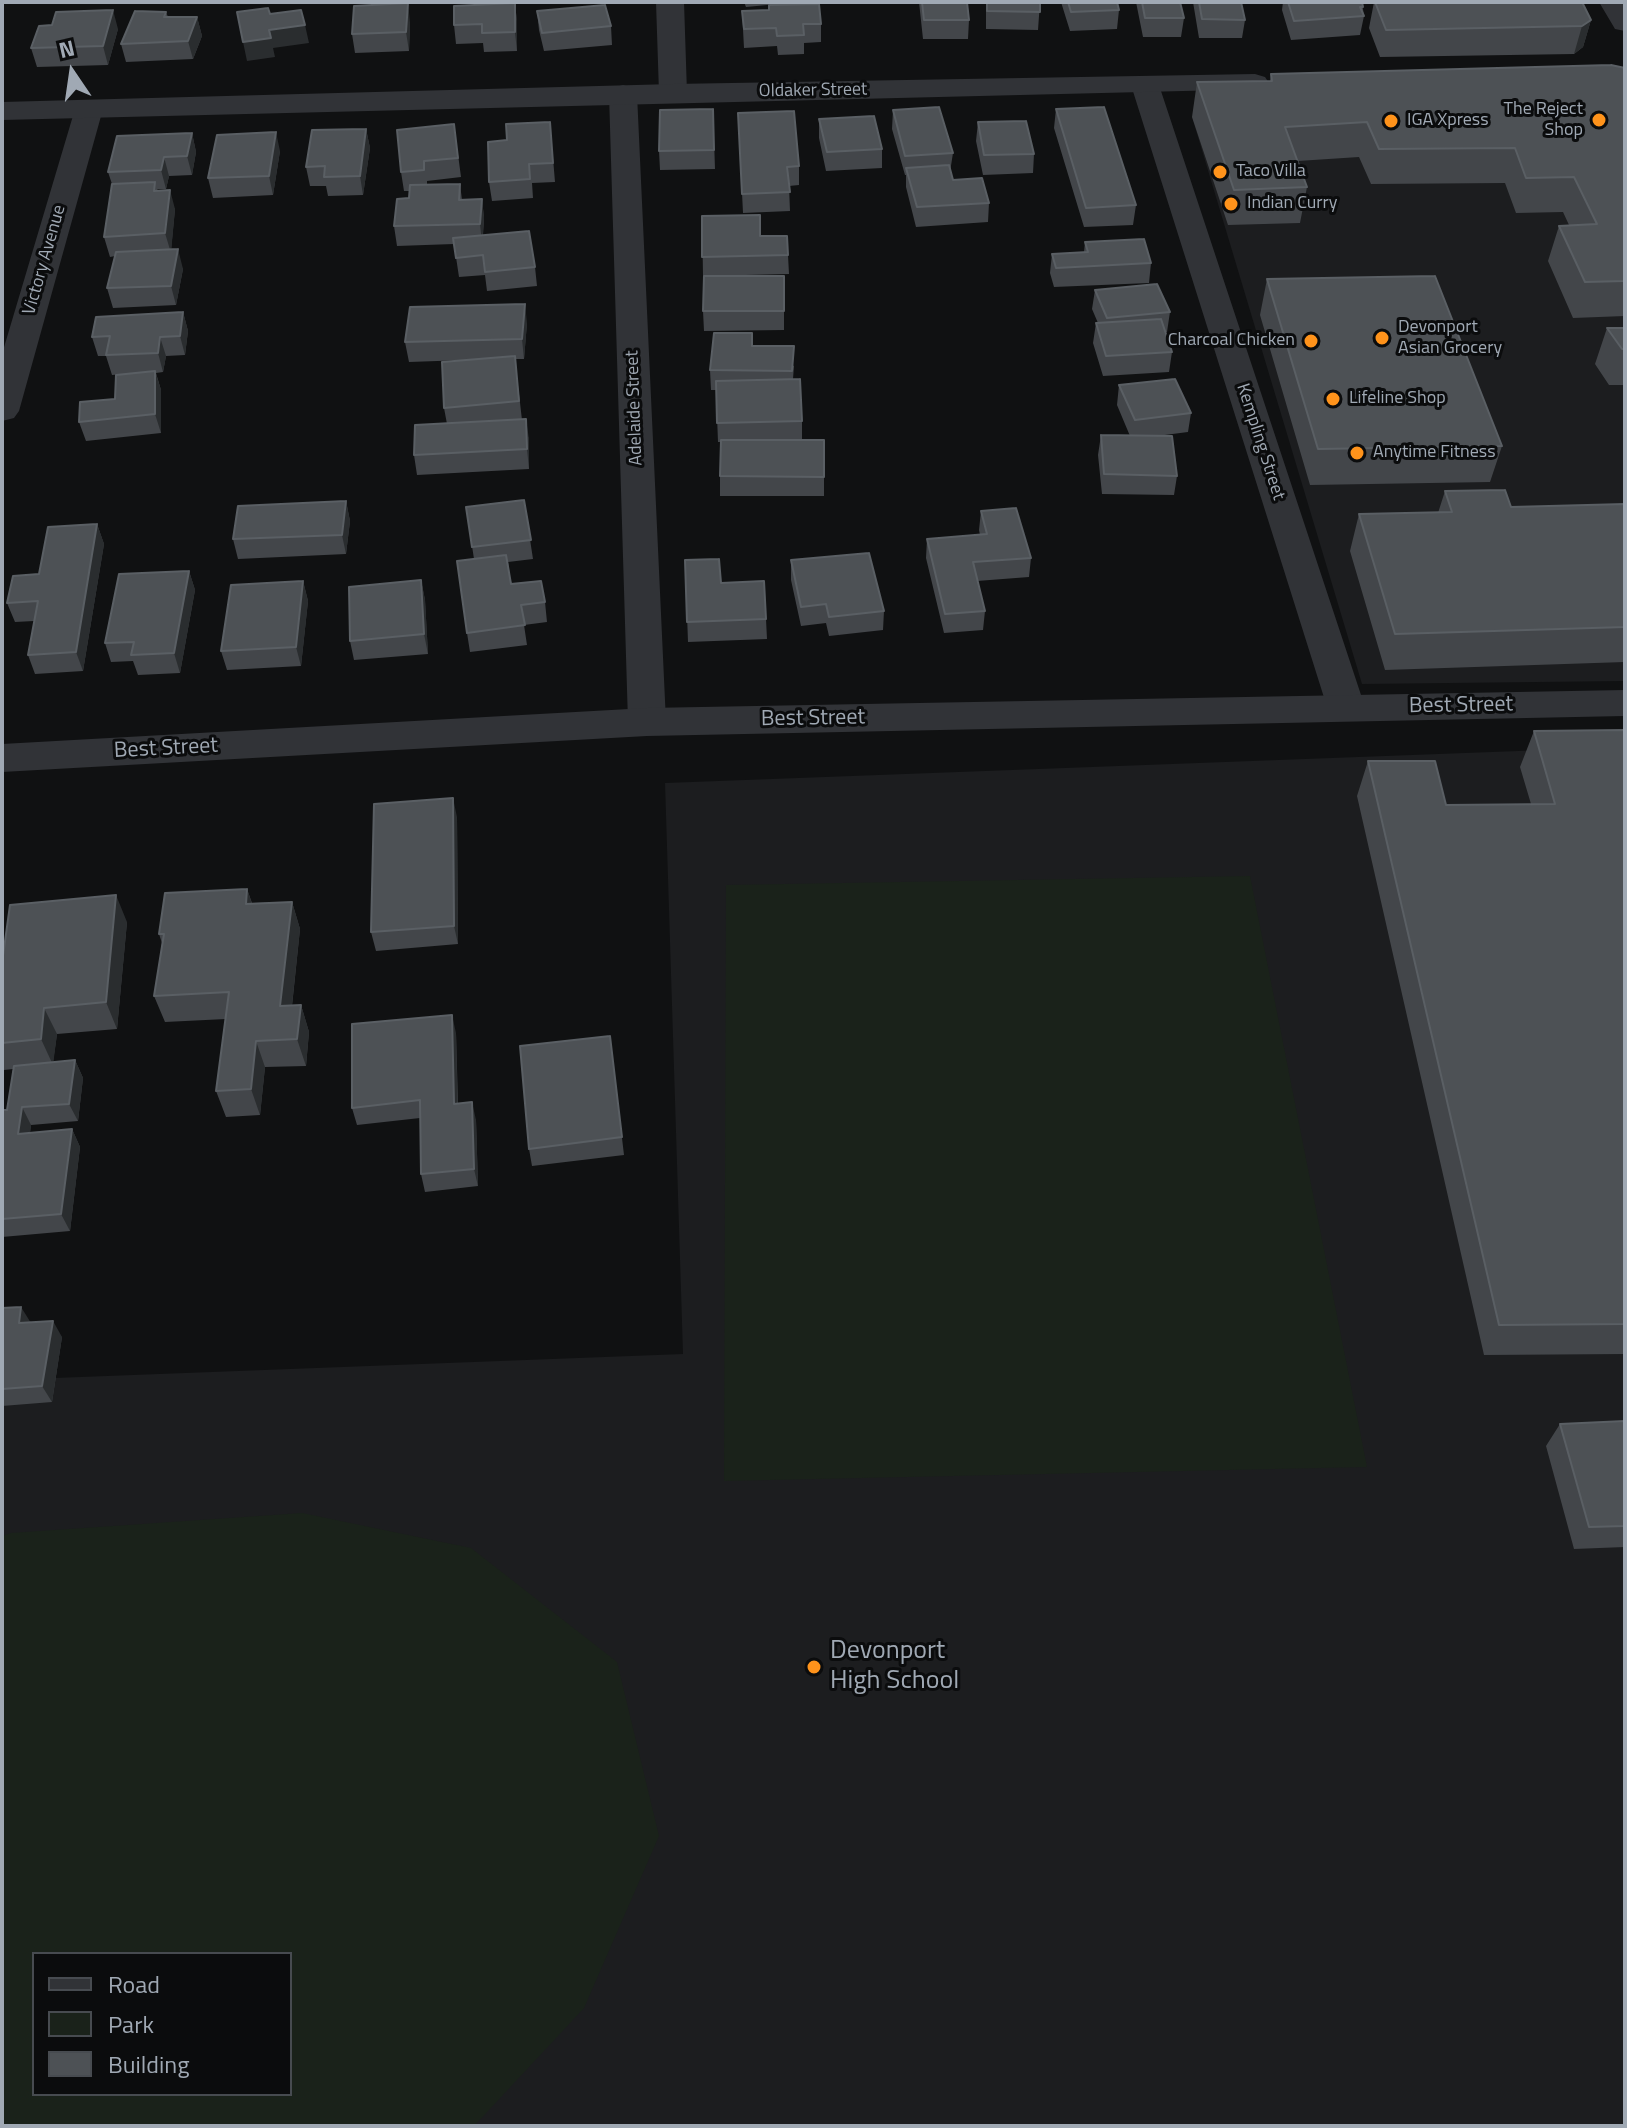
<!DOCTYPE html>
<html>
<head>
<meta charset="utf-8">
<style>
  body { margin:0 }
  #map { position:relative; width:1627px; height:2128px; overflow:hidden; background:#101112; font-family:"Titillium Web",sans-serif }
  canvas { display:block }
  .frame { position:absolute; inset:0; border:4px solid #a0a9b4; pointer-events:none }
  .legend { position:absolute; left:32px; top:1952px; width:260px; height:144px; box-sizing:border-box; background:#0b0c0d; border:2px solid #474b50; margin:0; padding:10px 14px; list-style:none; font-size:24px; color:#a0a9b4 }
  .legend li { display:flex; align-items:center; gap:16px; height:40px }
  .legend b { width:40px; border:2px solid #474b50 }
  .north { position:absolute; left:32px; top:32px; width:80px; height:80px; -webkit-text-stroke:6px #0b0c0d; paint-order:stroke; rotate:347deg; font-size:22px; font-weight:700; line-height:32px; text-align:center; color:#a0a9b4 }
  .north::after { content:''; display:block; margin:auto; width:28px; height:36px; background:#a0a9b4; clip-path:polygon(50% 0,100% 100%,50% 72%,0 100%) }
</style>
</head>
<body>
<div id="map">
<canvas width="1627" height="2128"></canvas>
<div class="frame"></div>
<ul class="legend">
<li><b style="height:10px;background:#313337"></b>Road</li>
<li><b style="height:22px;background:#1a221a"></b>Park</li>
<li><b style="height:22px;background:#4d5155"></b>Building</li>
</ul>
<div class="north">N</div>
</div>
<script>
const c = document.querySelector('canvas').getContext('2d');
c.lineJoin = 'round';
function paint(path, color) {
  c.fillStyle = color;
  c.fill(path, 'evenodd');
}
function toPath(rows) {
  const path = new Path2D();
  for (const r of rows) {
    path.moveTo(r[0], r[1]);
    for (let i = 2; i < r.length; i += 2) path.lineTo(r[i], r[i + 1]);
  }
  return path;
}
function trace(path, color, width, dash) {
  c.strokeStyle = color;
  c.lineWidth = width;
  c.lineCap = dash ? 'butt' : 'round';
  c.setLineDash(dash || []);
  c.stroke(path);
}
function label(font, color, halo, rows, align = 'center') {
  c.font = font + ' "Titillium Web",sans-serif';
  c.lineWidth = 6;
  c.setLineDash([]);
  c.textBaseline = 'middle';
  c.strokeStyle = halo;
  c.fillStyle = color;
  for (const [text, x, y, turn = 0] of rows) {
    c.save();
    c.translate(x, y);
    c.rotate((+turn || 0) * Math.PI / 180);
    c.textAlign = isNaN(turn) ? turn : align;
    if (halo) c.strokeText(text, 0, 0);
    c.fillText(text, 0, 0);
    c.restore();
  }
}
const built = toPath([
  [1625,95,1625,681,1362,684,1192,117,1266,116],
  [1625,747,1625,2126,2,2126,2,1380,683,1354,665,783],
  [34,1954,290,1954,290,2094,34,2094]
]);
const green = toPath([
  [1250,876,1367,1467,724,1481,726,885],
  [302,1513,471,1548,617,1662,659,1836,584,2008,474,2126,2,2126,2,1536,11,1533],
  [34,1954,290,1954,290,2094,34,2094]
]);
const minor = toPath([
  [656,2,684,2,687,93,683,99,673,102,663,99,659,93,656,2],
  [1145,76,1155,79,1159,85,1365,707,1360,716,1346,720,1332,716,1327,707,1131,85,1135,79,1145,76],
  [623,85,633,88,637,94,666,722,661,732,647,736,633,732,628,722,609,94,613,88,623,85],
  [89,100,99,103,103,109,19,411,14,418,2,421,2,354,75,109,79,103,89,100]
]);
const tertiary = toPath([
  [1599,2,1625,2,1625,31,1615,29,1599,2],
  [1255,74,1265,77,1269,83,1265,89,2,120,2,102,673,84,1255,74],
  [1625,690,1625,716,647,736,2,772,2,744,647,708,1625,690]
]);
const wall = toPath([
  [744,2,799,2,746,7],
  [919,2,967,2,969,20,968,39,923,39],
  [986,2,1040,2,1038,30,986,29],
  [1061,2,1117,2,1119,10,1117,29,1070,31],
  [1136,2,1180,2,1184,18,1181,37,1143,37],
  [1193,2,1241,2,1245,20,1242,38,1199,38],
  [1283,2,1362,2,1364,16,1360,35,1291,40,1282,10],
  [1374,2,1582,2,1591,20,1583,47,1574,54,1380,57,1369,28],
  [515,3,517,22,517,51,484,52,483,43,456,44,454,25],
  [537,11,611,26,612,45,544,51,539,30],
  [742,11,821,24,821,42,804,43,804,54,778,55,777,46,744,48],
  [166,12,168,17,197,17,202,36,193,59,126,62,121,44],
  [410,22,409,51,355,53,352,34],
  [118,29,108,65,37,67,31,48],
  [1625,68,1625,316,1573,318,1548,261,1559,226,1569,225,1563,212,1516,213,1505,183,1371,184,1359,157,1298,161,1307,187,1300,223,1228,225,1192,117,1197,82,1270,81,1271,74],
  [713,109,715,169,660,170,659,151],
  [1056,109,1136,205,1133,225,1084,227,1054,128],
  [893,110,953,153,950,172,953,180,989,203,988,222,916,227,906,187,906,175,905,175,892,129],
  [738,113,799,166,799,185,789,186,790,211,743,213],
  [819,119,882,149,882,168,826,171,819,138],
  [550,122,555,182,532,183,533,198,492,201,489,182,507,140],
  [978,122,1034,154,1033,173,983,175,976,141],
  [454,124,461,177,427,181,427,185,460,184,462,200,482,199,484,218,483,235,535,267,537,286,487,291,485,275,459,277,454,244,397,246,394,226,409,198,410,191,404,191,401,172],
  [366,129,370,148,363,195,328,196,326,186,310,186,306,167],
  [192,133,196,152,192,175,169,176,166,189,157,189,175,209,171,250,183,269,176,305,113,308,107,288,115,256,110,257,104,237,112,184,108,172],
  [280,151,273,195,213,198,208,178],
  [702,216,760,236,788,255,789,274,703,276],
  [1085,242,1151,263,1149,283,1054,287,1050,273,1052,254,1084,252],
  [784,276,784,330,704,331,703,311],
  [1267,279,1502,446,1490,482,1310,485,1260,315],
  [1095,290,1170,312,1167,332,1166,332,1172,352,1169,372,1103,376,1093,343,1096,323,1098,323,1092,309],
  [183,312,188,331,185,355,166,356,163,372,156,373,161,390,161,433,86,441,79,422,115,399,124,374,112,375,106,356,98,356,92,337],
  [527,323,524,359,515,359,522,420,529,439,529,469,417,475,414,455,447,424,444,408,466,360,409,362,405,342],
  [1607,328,1625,328,1625,385,1609,385,1595,364],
  [753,346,794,366,793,379,802,421,802,440,824,440,824,496,720,496,720,476,721,442,718,442,716,390,711,390,710,370],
  [1119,385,1191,413,1188,432,1157,436,1177,476,1174,495,1102,494,1098,455,1101,435,1130,436,1117,405],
  [1445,491,1511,507,1625,504,1625,662,1385,670,1350,551,1359,514,1438,513],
  [524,500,533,559,508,562,511,584,545,602,547,622,524,625,527,645,470,652,467,633,474,559,466,507],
  [346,501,350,521,346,554,238,559,233,539],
  [981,511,1031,558,1029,577,977,581,985,611,983,630,944,633,926,558,927,539,980,535,979,530],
  [97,524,104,544,83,671,35,674,28,655,34,621,15,622,7,603],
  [685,560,766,619,767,639,688,642],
  [791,560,884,611,883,630,829,636,826,623,801,626,791,580],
  [189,571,195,590,180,673,138,675,133,661,111,662,105,643],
  [421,580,425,600,428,654,354,660,350,641],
  [303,581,308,601,301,666,227,670,221,651],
  [1625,730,1625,1354,1484,1355,1357,796,1368,761,1446,805,1531,804,1520,767,1534,731],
  [457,817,458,944,376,951,371,932],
  [247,889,252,903,292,902,300,929,292,1006,301,1005,309,1032,306,1066,265,1067,260,1115,226,1117,216,1091,226,1019,165,1022,154,996,162,943,159,934],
  [127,922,117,1029,57,1034,53,1062,75,1060,83,1078,78,1121,31,1125,30,1133,72,1129,80,1147,70,1231,2,1237,2,1110,7,1110,13,1069,4,1070,2,1066,2,963],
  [456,1033,458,1104,476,1120,478,1186,425,1192,421,1174,420,1118,357,1125,352,1108],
  [610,1036,624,1155,532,1166,529,1149],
  [2,1308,62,1337,52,1402,2,1406],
  [1625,1421,1625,1547,1574,1549,1546,1446,1560,1424]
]);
const shadedWall = toPath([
  [408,3,410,22,409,51,406,32],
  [515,3,517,22,517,51,515,32],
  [113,10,118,29,108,65,103,46],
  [197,17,202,36,193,59,188,41],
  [1591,20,1583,47,1574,54,1582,26],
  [305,25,309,43,273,48,275,57,247,61,243,42,269,30],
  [366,129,370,148,363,195,360,176],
  [276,132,280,151,273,195,269,176],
  [192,133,196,152,192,175,187,156],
  [164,157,169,176,166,189,161,170],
  [170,190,175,209,171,253,165,233],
  [482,199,484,218,482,243,480,224],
  [178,249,183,269,176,305,171,286],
  [525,304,527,323,524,359,522,339],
  [183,312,188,331,185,355,180,336],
  [160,337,166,356,163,372,158,353],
  [155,371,161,390,161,433,155,414],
  [526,419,529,439,529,469,527,449],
  [346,501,350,521,346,554,342,535],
  [97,524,104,544,83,671,76,652],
  [189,571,195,590,180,673,174,653],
  [421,580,425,600,428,654,424,634],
  [303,581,308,601,301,666,296,647],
  [453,798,457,817,458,944,454,926],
  [247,889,256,916,246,904],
  [116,895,127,922,117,1029,106,1002],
  [292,902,300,929,289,1033,280,1006],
  [301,1005,309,1032,306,1066,297,1039],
  [44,1008,57,1034,53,1065,41,1039],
  [452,1015,456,1033,458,1122,454,1104],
  [256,1041,265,1067,260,1115,251,1089],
  [75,1060,83,1078,78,1121,69,1104],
  [472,1102,476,1120,478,1186,474,1169],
  [22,1107,31,1125,27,1151,18,1134],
  [72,1129,80,1147,70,1231,61,1214],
  [21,1307,31,1323,19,1323],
  [53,1321,62,1337,52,1402,42,1386]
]);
const building = toPath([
  [922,2,967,2,969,20,924,20,922,2],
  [987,2,1040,2,1040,12,987,11,987,2],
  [1068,2,1117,2,1119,10,1071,12,1068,2],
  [1142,2,1180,2,1184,18,1145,18,1142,2],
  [1199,2,1241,2,1245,20,1202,19,1199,2],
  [1288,2,1362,2,1363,7,1360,7,1364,16,1294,21,1288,2],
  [1375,2,1582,2,1591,20,1582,26,1386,30,1375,2],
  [408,3,406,32,352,34,354,6,408,3],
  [515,3,515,32,482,33,482,24,454,25,454,6,515,3],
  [819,4,821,24,803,24,804,35,777,36,776,28,744,29,742,11,769,10,769,5,819,4],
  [605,5,611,26,542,33,537,11,605,5],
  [268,8,270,14,301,10,305,25,269,30,271,38,243,42,237,12,268,8],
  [113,10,103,46,31,48,39,26,52,25,56,12,113,10],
  [135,11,166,12,164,17,197,17,188,41,121,44,135,11],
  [1611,65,1625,68,1625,281,1585,282,1559,226,1597,224,1574,177,1526,178,1515,148,1379,149,1367,122,1285,127,1307,187,1234,190,1197,82,1272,81,1271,74,1611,65],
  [939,107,953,153,905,156,893,110,939,107],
  [1104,107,1136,205,1086,208,1056,109,1104,107],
  [713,109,714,150,659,151,660,110,713,109],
  [794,111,799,166,787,167,790,192,742,194,738,113,794,111],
  [874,116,882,149,827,152,819,119,874,116],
  [1026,121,1034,154,984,155,978,122,1026,121],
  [550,122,553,163,529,164,530,179,489,182,488,142,507,140,506,124,550,122],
  [454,124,458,158,424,161,424,170,401,172,397,130,454,124],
  [366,129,360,176,324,177,325,166,306,167,312,130,366,129],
  [276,132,269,176,208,178,217,135,276,132],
  [192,133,187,156,164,157,161,170,108,172,117,136,192,133],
  [949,165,953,180,982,178,989,203,917,207,906,168,949,165],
  [155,182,154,191,170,190,165,233,104,237,112,184,155,182],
  [460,184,459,200,482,199,480,224,394,226,397,199,409,198,410,185,460,184],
  [760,215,760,236,787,236,788,255,702,257,702,216,760,215],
  [529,231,535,267,485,272,483,255,456,258,453,238,529,231],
  [1144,239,1151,263,1056,268,1052,254,1088,252,1085,242,1144,239],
  [178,249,171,286,107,288,116,252,178,249],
  [704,276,784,276,784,311,703,311,704,276],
  [1435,276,1502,446,1318,449,1267,279,1435,276],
  [1157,284,1170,312,1107,318,1095,290,1157,284],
  [525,304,522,339,405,342,410,307,525,304],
  [183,312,180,336,160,337,158,353,106,355,110,336,92,337,96,317,183,312],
  [1161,319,1172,352,1106,356,1096,323,1161,319],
  [1607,328,1625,328,1625,349,1622,349,1607,328],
  [714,333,752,333,752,346,794,346,792,371,710,370,714,333],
  [515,356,519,401,444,408,442,362,515,356],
  [155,371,155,414,79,422,80,402,115,399,116,375,155,371],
  [800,379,802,421,717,423,716,381,800,379],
  [1175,379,1191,413,1135,420,1119,385,1175,379],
  [526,419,527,449,414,455,415,425,526,419],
  [1101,435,1172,436,1177,476,1104,474,1101,435],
  [721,440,824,440,824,477,720,476,721,440],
  [1505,490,1511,507,1625,504,1625,627,1395,634,1359,514,1452,512,1445,491,1505,490],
  [524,500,531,540,472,547,466,507,524,500],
  [346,501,342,535,233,539,238,506,346,501],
  [1016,508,1031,558,973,562,985,611,945,614,927,539,987,534,981,511,1016,508],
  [97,524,76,652,28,655,38,601,7,603,13,576,39,574,48,527,97,524],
  [869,553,884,611,829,617,826,604,801,607,791,560,869,553],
  [506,555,511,584,541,581,545,602,521,605,525,625,467,633,457,561,506,555],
  [719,559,721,583,764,581,766,619,687,622,685,560,719,559],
  [189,571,174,653,131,655,134,642,105,643,119,574,189,571],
  [421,580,424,634,350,641,349,587,421,580],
  [303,581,296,647,221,651,231,585,303,581],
  [1625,730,1625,1324,1499,1325,1368,761,1435,761,1446,805,1555,804,1534,731,1625,730],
  [453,798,454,926,371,932,374,804,453,798],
  [247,889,246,904,292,902,280,1006,301,1005,297,1039,256,1041,251,1089,216,1091,229,992,154,996,164,934,159,934,165,893,247,889],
  [116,895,106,1002,44,1008,41,1039,2,1043,2,963,10,905,116,895],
  [452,1015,454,1104,472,1102,474,1169,421,1174,420,1100,352,1108,352,1024,452,1015],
  [610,1036,622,1137,529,1149,520,1046,610,1036],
  [75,1060,69,1104,22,1107,18,1134,72,1129,61,1214,2,1219,2,1110,7,1110,14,1066,75,1060],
  [21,1307,19,1323,53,1321,42,1386,2,1389,2,1308,21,1307],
  [1625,1421,1625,1526,1589,1527,1560,1424,1625,1421]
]);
const markers = [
  [1599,120,8,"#ff931b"],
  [1391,121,8,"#ff931b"],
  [1220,172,8,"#ff931b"],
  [1231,204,8,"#ff931b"],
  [1382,338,8,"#ff931b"],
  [1311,341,8,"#ff931b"],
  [1333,399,8,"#ff931b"],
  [1357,453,8,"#ff931b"],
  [814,1667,8,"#ff931b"]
];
const farStreetnames = [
  ["Oldaker Street",813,91,-1],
  ["Victory Avenue",45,260,-74],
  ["Adelaide Street",635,408,-92],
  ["Kempling Street",1260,442,72]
];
const farPoinames = [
  ["The Reject",1583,110,"right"],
  ["Shop",1583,131,"right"],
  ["IGA Xpress",1407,121],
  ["Taco Villa",1236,172],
  ["Indian Curry",1247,204],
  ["Devonport",1398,328],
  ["Asian Grocery",1398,349],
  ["Charcoal Chicken",1295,341,"right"],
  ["Lifeline Shop",1349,399],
  ["Anytime Fitness",1373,453]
];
const streetNames = [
  ["Best Street",1461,706,-1],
  ["Best Street",813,719,-1],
  ["Best Street",166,749,-3]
];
const nearPoinames = [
  ["Devonport",830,1652],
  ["High School",830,1682]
];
paint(built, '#1c1d1f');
paint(green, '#1a221a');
paint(minor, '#313337');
paint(tertiary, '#313337');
paint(wall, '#43464a');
paint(shadedWall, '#2a2d2f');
paint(building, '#4d5155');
trace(building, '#5a5f64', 2);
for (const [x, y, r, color] of markers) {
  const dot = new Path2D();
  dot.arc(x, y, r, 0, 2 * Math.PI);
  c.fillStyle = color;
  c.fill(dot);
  trace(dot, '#0b0c0d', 3);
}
label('18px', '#a0a9b4', '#0b0c0d', farStreetnames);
label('18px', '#a0a9b4', '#0b0c0d', farPoinames, 'left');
label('22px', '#a0a9b4', '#0b0c0d', streetNames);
label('26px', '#a0a9b4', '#0b0c0d', nearPoinames, 'left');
</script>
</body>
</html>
